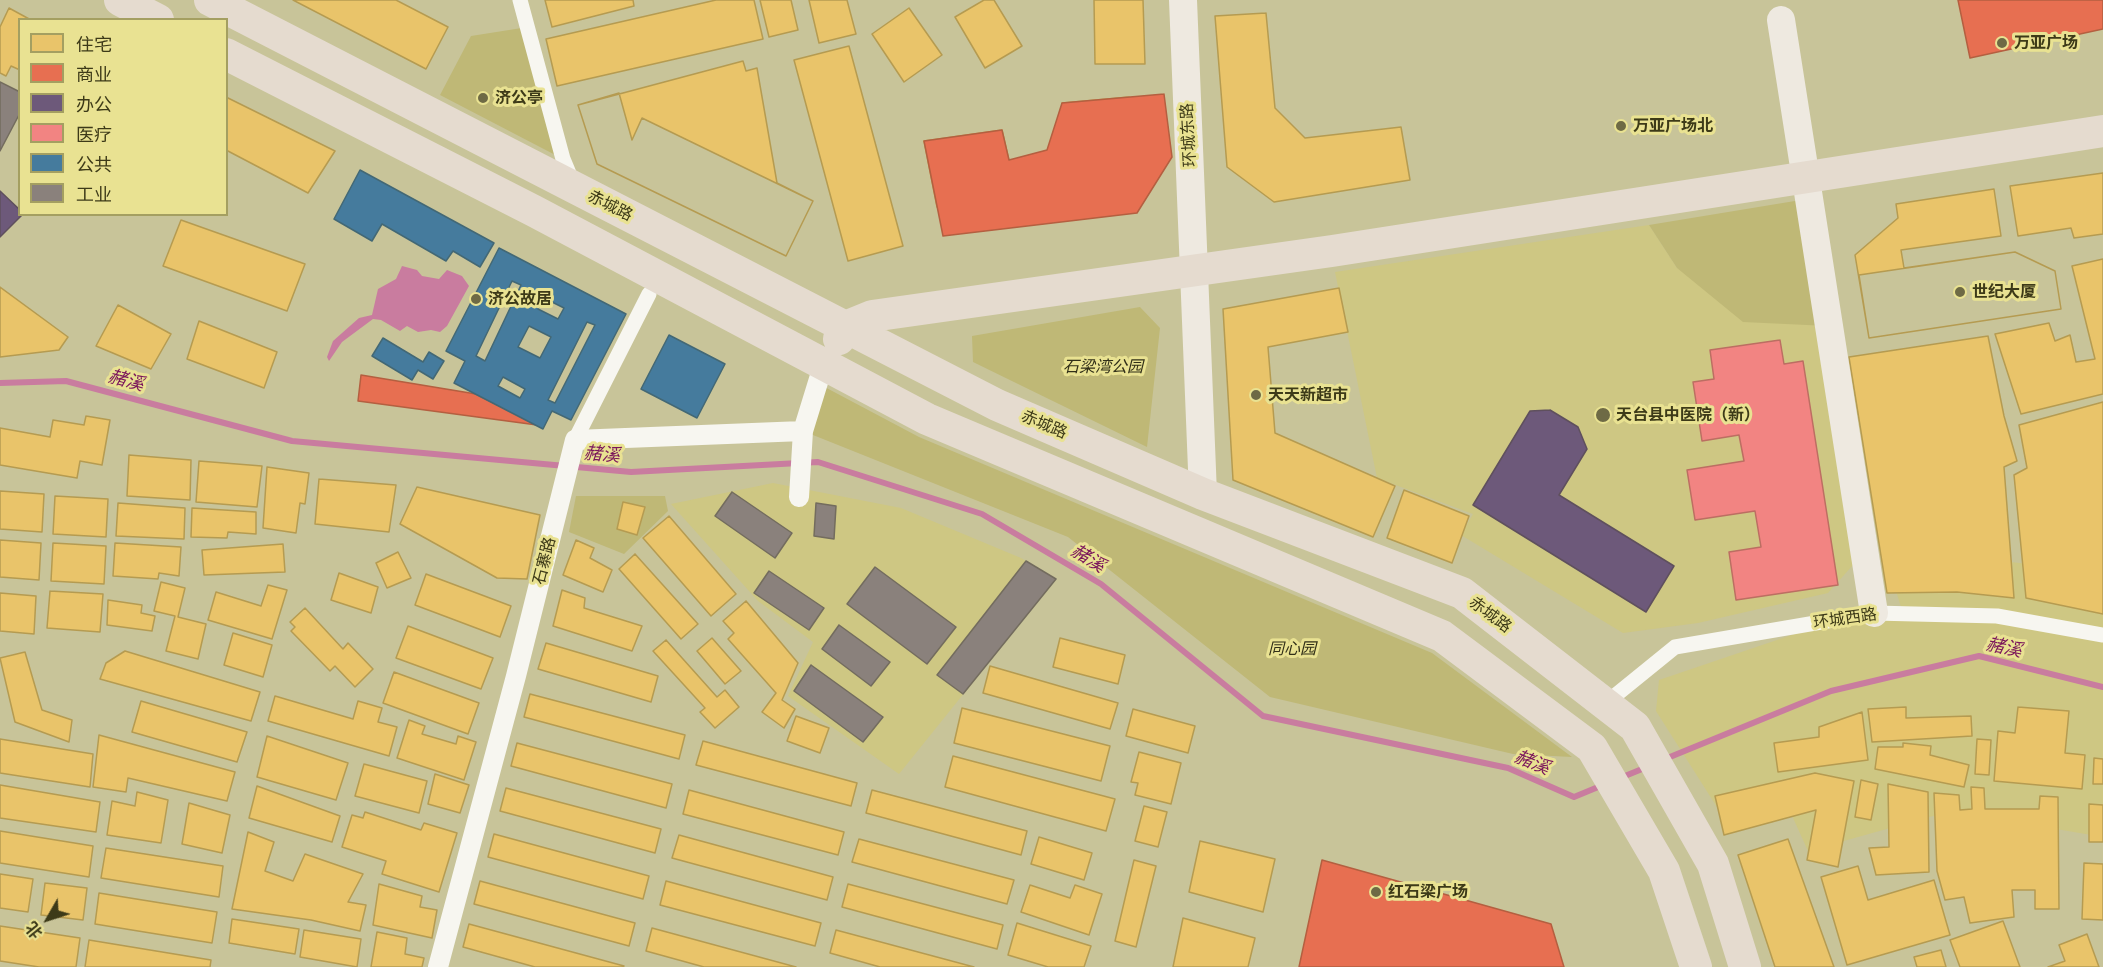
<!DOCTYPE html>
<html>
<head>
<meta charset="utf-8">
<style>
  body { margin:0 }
  #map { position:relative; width:2103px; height:967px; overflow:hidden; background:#c8c499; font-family:"Noto Serif","Noto Sans SC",serif }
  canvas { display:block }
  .legend { position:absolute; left:18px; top:18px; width:210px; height:198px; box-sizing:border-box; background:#e9e292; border:2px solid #a49f61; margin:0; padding:8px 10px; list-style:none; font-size:18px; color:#3d3a18 }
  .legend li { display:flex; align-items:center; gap:12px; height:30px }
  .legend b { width:30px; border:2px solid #a49f61 }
  .north { position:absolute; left:18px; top:889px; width:60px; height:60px; -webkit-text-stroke:4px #e9e292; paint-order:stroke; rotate:231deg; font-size:16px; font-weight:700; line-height:24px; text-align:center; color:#3d3a18 }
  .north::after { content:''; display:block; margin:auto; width:21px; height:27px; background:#3d3a18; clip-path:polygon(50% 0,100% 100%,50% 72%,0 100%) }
</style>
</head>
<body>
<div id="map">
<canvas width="2103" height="967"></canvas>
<ul class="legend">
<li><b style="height:16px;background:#e9c46a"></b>住宅</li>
<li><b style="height:16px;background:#e76f51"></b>商业</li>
<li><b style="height:16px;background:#6d597a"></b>办公</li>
<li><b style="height:16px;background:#f28482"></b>医疗</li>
<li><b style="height:16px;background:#457b9d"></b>公共</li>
<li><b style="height:16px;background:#8a817c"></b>工业</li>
</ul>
<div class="north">北</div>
</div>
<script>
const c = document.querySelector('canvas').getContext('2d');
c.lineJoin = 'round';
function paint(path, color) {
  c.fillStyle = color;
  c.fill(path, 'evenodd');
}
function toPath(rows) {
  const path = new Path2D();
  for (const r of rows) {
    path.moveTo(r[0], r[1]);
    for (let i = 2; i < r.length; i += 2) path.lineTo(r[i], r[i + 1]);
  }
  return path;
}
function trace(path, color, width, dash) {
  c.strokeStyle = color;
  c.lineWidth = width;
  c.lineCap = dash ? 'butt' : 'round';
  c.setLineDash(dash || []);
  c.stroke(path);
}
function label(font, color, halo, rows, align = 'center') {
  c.font = font + ' "Noto Serif","Noto Sans SC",serif';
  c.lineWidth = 6;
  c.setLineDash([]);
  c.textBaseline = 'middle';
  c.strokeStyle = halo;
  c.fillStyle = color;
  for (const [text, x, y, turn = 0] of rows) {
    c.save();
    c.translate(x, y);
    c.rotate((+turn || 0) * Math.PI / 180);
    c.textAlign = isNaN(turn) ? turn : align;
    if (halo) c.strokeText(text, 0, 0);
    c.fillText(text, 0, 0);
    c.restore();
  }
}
const built = toPath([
  [1649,225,1677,268,1828,326,1861,556,1828,593,1698,623,1623,633,1461,535,1473,514,1377,478,1335,272],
  [773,483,901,508,1021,558,1056,579,899,774,788,696,813,642,758,601,671,504],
  [2001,561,2103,572,2103,837,1951,811,1808,851,1789,809,1727,823,1656,711,1659,680,1830,622,1901,607,1891,575]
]);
const green = toPath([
  [528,27,563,159,440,95,471,36],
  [1807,199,1828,326,1743,322,1677,268,1649,225],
  [1140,307,1160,328,1147,447,973,362,972,336],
  [819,384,919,437,1432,653,1572,757,1513,754,1270,697,1068,537,803,431],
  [576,496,665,496,668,511,624,554,569,532]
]);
const water = toPath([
  [402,266,417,270,422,276,439,279,447,270,462,276,469,286,447,326,440,332,431,330,418,332,407,326,400,331,381,320,373,319,342,342,329,361,327,357,333,341,359,318,372,315,378,289,396,279]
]);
const homes = toPath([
  [293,0,396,0,448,27,426,69,293,0],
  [545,0,633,0,634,6,552,27,545,0],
  [716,0,754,0,763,39,557,86,546,39,716,0],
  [760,0,791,0,798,30,769,37,760,0],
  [809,0,847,0,856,34,819,43,809,0],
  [984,0,994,0,1022,46,985,68,955,17,984,0],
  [1094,0,1143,0,1145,64,1095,64,1094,0],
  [9,8,31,20,20,20,20,70,11,66,6,76,0,73,0,27,9,8],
  [909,8,942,55,904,82,872,34,909,8],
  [1266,13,1275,108,1305,138,1401,127,1410,180,1274,202,1227,167,1215,16,1266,13],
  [849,46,903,246,848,261,794,60,849,46],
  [743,61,746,71,757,68,777,183,813,201,786,256,597,164,578,105,743,61],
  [619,93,632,140,642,118,813,201,786,256,597,164,578,105,619,93],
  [226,97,335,151,308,193,226,150,226,97],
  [1129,97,1138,173,1069,181,1062,103,1129,97],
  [1002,130,1016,191,937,207,924,141,1002,130],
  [2103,173,2103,234,2074,238,2071,228,2018,236,2010,186,2103,173],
  [1994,189,2001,236,1901,250,1904,268,2015,252,2055,271,2061,309,1869,338,1855,255,1898,218,1896,204,1994,189],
  [181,220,305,264,287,311,163,266,181,220],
  [2015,252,2055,271,2061,309,1869,338,1859,275,2015,252],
  [2103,259,2103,394,2021,414,1995,334,2049,323,2055,341,2070,335,2076,362,2095,359,2072,266,2103,259],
  [0,287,68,337,59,350,0,357,0,287],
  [1339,288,1348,332,1268,347,1275,433,1395,486,1373,537,1233,480,1223,309,1339,288],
  [118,305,171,334,151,369,96,346,118,305],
  [199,321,277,352,264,388,187,359,199,321],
  [1988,336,2004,416,2017,461,2004,467,2014,598,1957,592,1887,593,1849,357,1988,336],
  [2103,402,2103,614,2026,598,2014,475,2027,468,2019,425,2103,402],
  [86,416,110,420,102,465,80,461,77,478,0,465,0,428,50,437,53,420,84,425,86,416],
  [129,455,191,460,190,500,127,496,129,455],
  [199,461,262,466,257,507,196,502,199,461],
  [267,467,309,473,305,504,300,503,296,533,263,528,267,467],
  [319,479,396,485,389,532,315,524,319,479],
  [417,487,540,515,527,579,497,578,400,524,417,487],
  [1404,490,1469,516,1452,563,1387,538,1404,490],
  [0,491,44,494,42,532,0,529,0,491],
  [55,496,108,499,106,537,53,534,55,496],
  [623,502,645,507,637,535,617,529,623,502],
  [118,503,185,508,184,539,116,536,118,503],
  [192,508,256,512,256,534,228,532,227,538,191,537,192,508],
  [669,516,736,594,711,616,643,538,669,516],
  [0,540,41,543,39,580,0,577,0,540],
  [576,540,594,548,590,558,612,570,603,592,563,575,576,540],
  [53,543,106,546,104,584,51,581,53,543],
  [115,543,181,547,179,576,159,573,158,579,113,576,115,543],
  [283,544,285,572,204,575,202,550,283,544],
  [398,552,411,578,387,588,376,563,398,552],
  [635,554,698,624,681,639,619,569,635,554],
  [339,573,378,587,371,613,331,600,339,573],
  [426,574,511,606,500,637,415,605,426,574],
  [161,582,185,588,178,617,206,624,198,659,166,651,175,616,154,611,161,582],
  [268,585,287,590,272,639,208,620,216,592,261,606,268,585],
  [562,590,585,598,584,608,642,626,632,651,553,626,562,590],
  [50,591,103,594,100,632,47,628,50,591],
  [0,593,36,596,34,634,0,631,0,593],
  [108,600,142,605,141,613,155,616,152,631,107,625,108,600],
  [746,601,798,663,782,700,795,709,784,728,762,712,776,693,728,639,734,633,723,621,746,601],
  [305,608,343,649,348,643,373,669,355,687,335,666,330,671,291,631,295,627,290,622,305,608],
  [408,626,493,658,481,689,396,658,408,626],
  [233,633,272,645,263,677,224,665,233,633],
  [712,638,741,671,725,684,697,651,712,638],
  [1060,638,1125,655,1118,684,1053,667,1060,638],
  [666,640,717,697,725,690,739,707,715,728,700,712,705,708,653,651,666,640],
  [546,643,658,676,651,702,538,669,546,643],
  [125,651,260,692,251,721,100,679,106,663,125,651],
  [25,652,42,710,72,720,69,742,15,722,0,658,25,652],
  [990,666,1118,703,1110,729,983,693,990,666],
  [394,672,479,703,468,734,383,703,394,672],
  [530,694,685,735,679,759,524,717,530,694],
  [275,696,353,719,358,701,382,708,378,722,397,727,389,756,268,721,275,696],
  [141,701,247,732,237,762,132,732,141,701],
  [1906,707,1906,718,1971,716,1972,736,1872,742,1868,709,1906,707],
  [2018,707,2069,711,2065,753,2085,755,2082,789,1994,781,1998,731,2015,733,2018,707],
  [962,708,1110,746,1101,781,954,743,962,708],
  [1133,709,1195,726,1188,753,1126,736,1133,709],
  [1862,712,1868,760,1778,772,1774,743,1819,737,1819,727,1862,712],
  [796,716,829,728,820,753,787,741,796,716],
  [409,720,425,726,422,734,456,744,458,736,476,742,464,780,397,758,409,720],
  [99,735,235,772,227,801,128,778,126,792,93,787,99,735],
  [267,736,348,763,336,800,257,777,267,736],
  [0,739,93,754,90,787,0,773,0,739],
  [1977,739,1991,740,1989,775,1975,774,1977,739],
  [703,741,857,783,851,806,696,765,703,741],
  [517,743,672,784,666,808,511,766,517,743],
  [1903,743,1931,746,1930,755,1969,765,1964,787,1875,769,1878,747,1903,747,1903,743],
  [1139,752,1181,763,1171,804,1135,795,1138,783,1131,782,1139,752],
  [953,756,1115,799,1106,831,945,787,953,756],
  [2094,758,2103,759,2103,784,2093,784,2094,758],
  [364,764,427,781,419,813,355,796,364,764],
  [1815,773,1854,781,1838,867,1807,860,1816,810,1724,835,1715,796,1815,773],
  [435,774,469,785,460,813,428,804,435,774],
  [1861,780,1878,784,1871,820,1855,817,1861,780],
  [1888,784,1928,792,1929,872,1876,875,1869,848,1889,847,1888,784],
  [0,785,100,802,96,832,0,818,0,785],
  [257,786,340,816,332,842,249,818,257,786],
  [1971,787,1984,788,1985,809,2039,809,2040,796,2058,797,2059,909,2035,909,2035,890,2012,890,2014,917,1970,923,1964,897,1945,900,1937,871,1934,793,1959,795,1960,810,1972,809,1971,787],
  [506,788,661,829,655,853,500,811,506,788],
  [689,790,844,832,838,855,683,814,689,790],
  [872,790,1027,831,1021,855,866,813,872,790],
  [137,792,168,800,161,843,107,835,112,801,135,806,137,792],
  [189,803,230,815,222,853,182,844,189,803],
  [2089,804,2103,805,2103,842,2089,842,2089,804],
  [1144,806,1167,812,1158,847,1135,841,1144,806],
  [365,812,421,830,424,823,457,833,439,892,382,874,386,861,342,847,352,815,363,818,365,812],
  [0,831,93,846,89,877,0,863,0,831],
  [248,832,274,842,265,871,293,881,305,854,363,874,348,902,366,905,360,931,311,920,232,909,248,832],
  [494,834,649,876,643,899,488,857,494,834],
  [679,835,833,877,827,900,672,858,679,835],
  [1039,837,1092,853,1084,880,1031,864,1039,837],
  [859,839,1014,880,1007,904,852,862,859,839],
  [1788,839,1834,967,1775,967,1738,855,1788,839],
  [1200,841,1275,859,1263,912,1189,892,1200,841],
  [106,848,223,866,219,897,101,878,106,848],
  [1134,860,1156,866,1136,947,1115,941,1134,860],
  [2084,863,2103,864,2103,920,2082,919,2084,863],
  [1858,866,1868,900,1934,880,1950,935,1847,965,1821,877,1858,866],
  [0,874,33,879,28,912,0,908,0,874],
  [480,881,635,923,629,946,474,904,480,881],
  [666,881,821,923,815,946,660,905,666,881],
  [45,883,87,888,83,920,41,915,45,883],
  [379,884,422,896,420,907,437,910,432,938,373,925,379,884],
  [848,884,1003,925,997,949,842,907,848,884],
  [1030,885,1070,898,1075,885,1102,894,1089,935,1021,912,1030,885],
  [99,893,217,912,212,943,95,924,99,893],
  [1183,918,1255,938,1248,967,1173,967,1183,918],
  [232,919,299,929,295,954,229,943,232,919],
  [2003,921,2020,967,1960,967,1950,940,2003,921],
  [1017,923,1091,946,1084,967,1048,967,1008,955,1017,923],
  [469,924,624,966,623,967,535,967,463,947,469,924],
  [0,926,80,938,76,967,39,967,0,961,0,926],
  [652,928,796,967,704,967,646,951,652,928],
  [304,930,361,939,357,967,300,957,304,930],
  [836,930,974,967,880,967,830,953,836,930],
  [377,932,407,938,405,954,424,958,422,967,371,967,377,932],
  [2087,934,2099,967,2048,967,2065,961,2059,945,2087,934],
  [89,940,211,960,210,967,85,967,89,940],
  [1941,950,1946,967,1917,967,1914,957,1941,950]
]);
const shops = toPath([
  [1958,0,2103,0,2103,29,1970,58,1958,0],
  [1164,94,1172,157,1137,213,943,236,924,141,1002,130,1009,160,1047,150,1062,103,1164,94],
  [361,375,476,394,537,425,358,401,361,375],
  [1322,860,1551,924,1564,967,1299,967,1322,860]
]);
const offices = toPath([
  [0,191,20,210,20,214,23,214,0,237,0,191],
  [1550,410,1578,427,1587,449,1559,495,1674,566,1646,612,1473,505,1530,411,1550,410]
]);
const health = toPath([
  [1780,340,1784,364,1803,361,1838,585,1736,600,1729,552,1761,547,1755,511,1695,520,1687,470,1744,461,1739,435,1702,441,1693,382,1714,379,1710,350,1780,340]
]);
const public = toPath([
  [360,170,494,243,480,267,453,251,446,261,382,224,372,241,334,219,360,170],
  [499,248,626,314,571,420,552,411,543,429,454,383,465,361,446,351,499,248],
  [512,281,521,285,485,361,476,356,512,281],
  [544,298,564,308,558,319,538,309,544,298],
  [587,322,595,325,555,403,548,400,587,322],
  [529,326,551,337,540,358,518,347,529,326],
  [503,377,525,389,520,398,498,386,503,377],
  [669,335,725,364,697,418,641,389,669,335],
  [383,338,423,362,429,352,444,361,433,379,418,370,412,380,372,356,383,338]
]);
const industry = toPath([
  [0,82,20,92,20,113,0,151,0,82],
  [732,492,792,533,775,558,715,516,732,492],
  [816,503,836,506,834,539,814,536,816,503],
  [1026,561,1056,579,963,694,937,675,1026,561],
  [875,567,956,627,927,664,847,604,875,567],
  [769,571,824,608,809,630,754,593,769,571],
  [839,625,890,662,871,686,822,649,839,625],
  [811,665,883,717,863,742,794,691,811,665]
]);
const stream = toPath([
  [0,383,66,381,292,441,631,472,818,462,982,514,1101,584,1263,716,1508,768,1574,797,1603,785],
  [1665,759,1831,691,1979,656,2103,687],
  [1620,778,1647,767]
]);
const pedestrian = toPath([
  [520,0,563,159,573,183],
  [575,440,649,294],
  [1606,703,1675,647,1874,613,1997,616,2103,635]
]);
const minor = toPath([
  [799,497,803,431],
  [438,967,516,676,575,440,803,431,823,366]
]);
const secondary = toPath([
  [1183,0,1203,494],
  [1781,20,1874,613]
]);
const primary = toPath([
  [120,0,158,20],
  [210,0,997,405,1203,494,1462,593,1635,727,1713,864,1745,967],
  [226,54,534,211,927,419,1442,636,1592,748,1664,871,1696,967],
  [839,339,845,327,872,316,1332,251,2103,131]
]);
const markers = [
  [2002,43,6,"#6e6a45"],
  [483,98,6,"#6e6a45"],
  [1621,126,6,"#6e6a45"],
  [1960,292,6,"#6e6a45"],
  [476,299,6,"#6e6a45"],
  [1256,395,6,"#6e6a45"],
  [1603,415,8,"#6e6a45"],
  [1376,892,6,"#6e6a45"]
];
const poiNames = [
  ["万亚广场",2014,43],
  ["济公亭",495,98],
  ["万亚广场北",1633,126],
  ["世纪大厦",1972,292],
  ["济公故居",488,299],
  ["天天新超市",1268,395],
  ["天台县中医院（新）",1616,415],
  ["红石梁广场",1388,892]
];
const streetNames = [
  ["环城东路",1189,135,-93],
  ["赤城路",610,206,27],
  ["赤城路",1044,425,23],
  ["石寨路",545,561,-76],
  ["赤城路",1490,615,37],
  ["环城西路",1845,619,-8]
];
const parkNames = [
  ["石梁湾公园",1103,367],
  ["同心园",1292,649]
];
const waterNames = [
  ["赭溪",126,381,15],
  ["赭溪",602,455,5],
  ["赭溪",1088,559,31],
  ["赭溪",2004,648,12],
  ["赭溪",1532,763,22]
];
paint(built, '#cec783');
paint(green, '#bfb876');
paint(water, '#c97c9f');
paint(homes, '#e9c46a');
trace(homes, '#b59b51', 1.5);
paint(shops, '#e76f51');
trace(shops, '#b45f40', 1.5);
paint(offices, '#6d597a');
trace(offices, '#5f505d', 1.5);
paint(health, '#f28482');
trace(health, '#bc6e62', 1.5);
paint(public, '#457b9d');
trace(public, '#436875', 1.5);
paint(industry, '#8a817c');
trace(industry, '#736c5e', 1.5);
trace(stream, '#c97c9f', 6);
trace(pedestrian, '#f7f6f0', 15);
trace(minor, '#f7f6f0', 20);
trace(secondary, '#eee9e0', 28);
trace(primary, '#e5dbcf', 32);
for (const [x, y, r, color] of markers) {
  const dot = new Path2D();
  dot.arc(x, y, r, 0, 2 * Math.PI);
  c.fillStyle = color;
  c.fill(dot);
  trace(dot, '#e9e292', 2);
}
label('bold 16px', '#3d3a18', '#e9e292', poiNames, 'left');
label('16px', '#3d3a18', '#e9e292', streetNames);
label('italic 16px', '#312f18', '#e9e292', parkNames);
label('italic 18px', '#7a155b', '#e9e292', waterNames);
</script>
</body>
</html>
